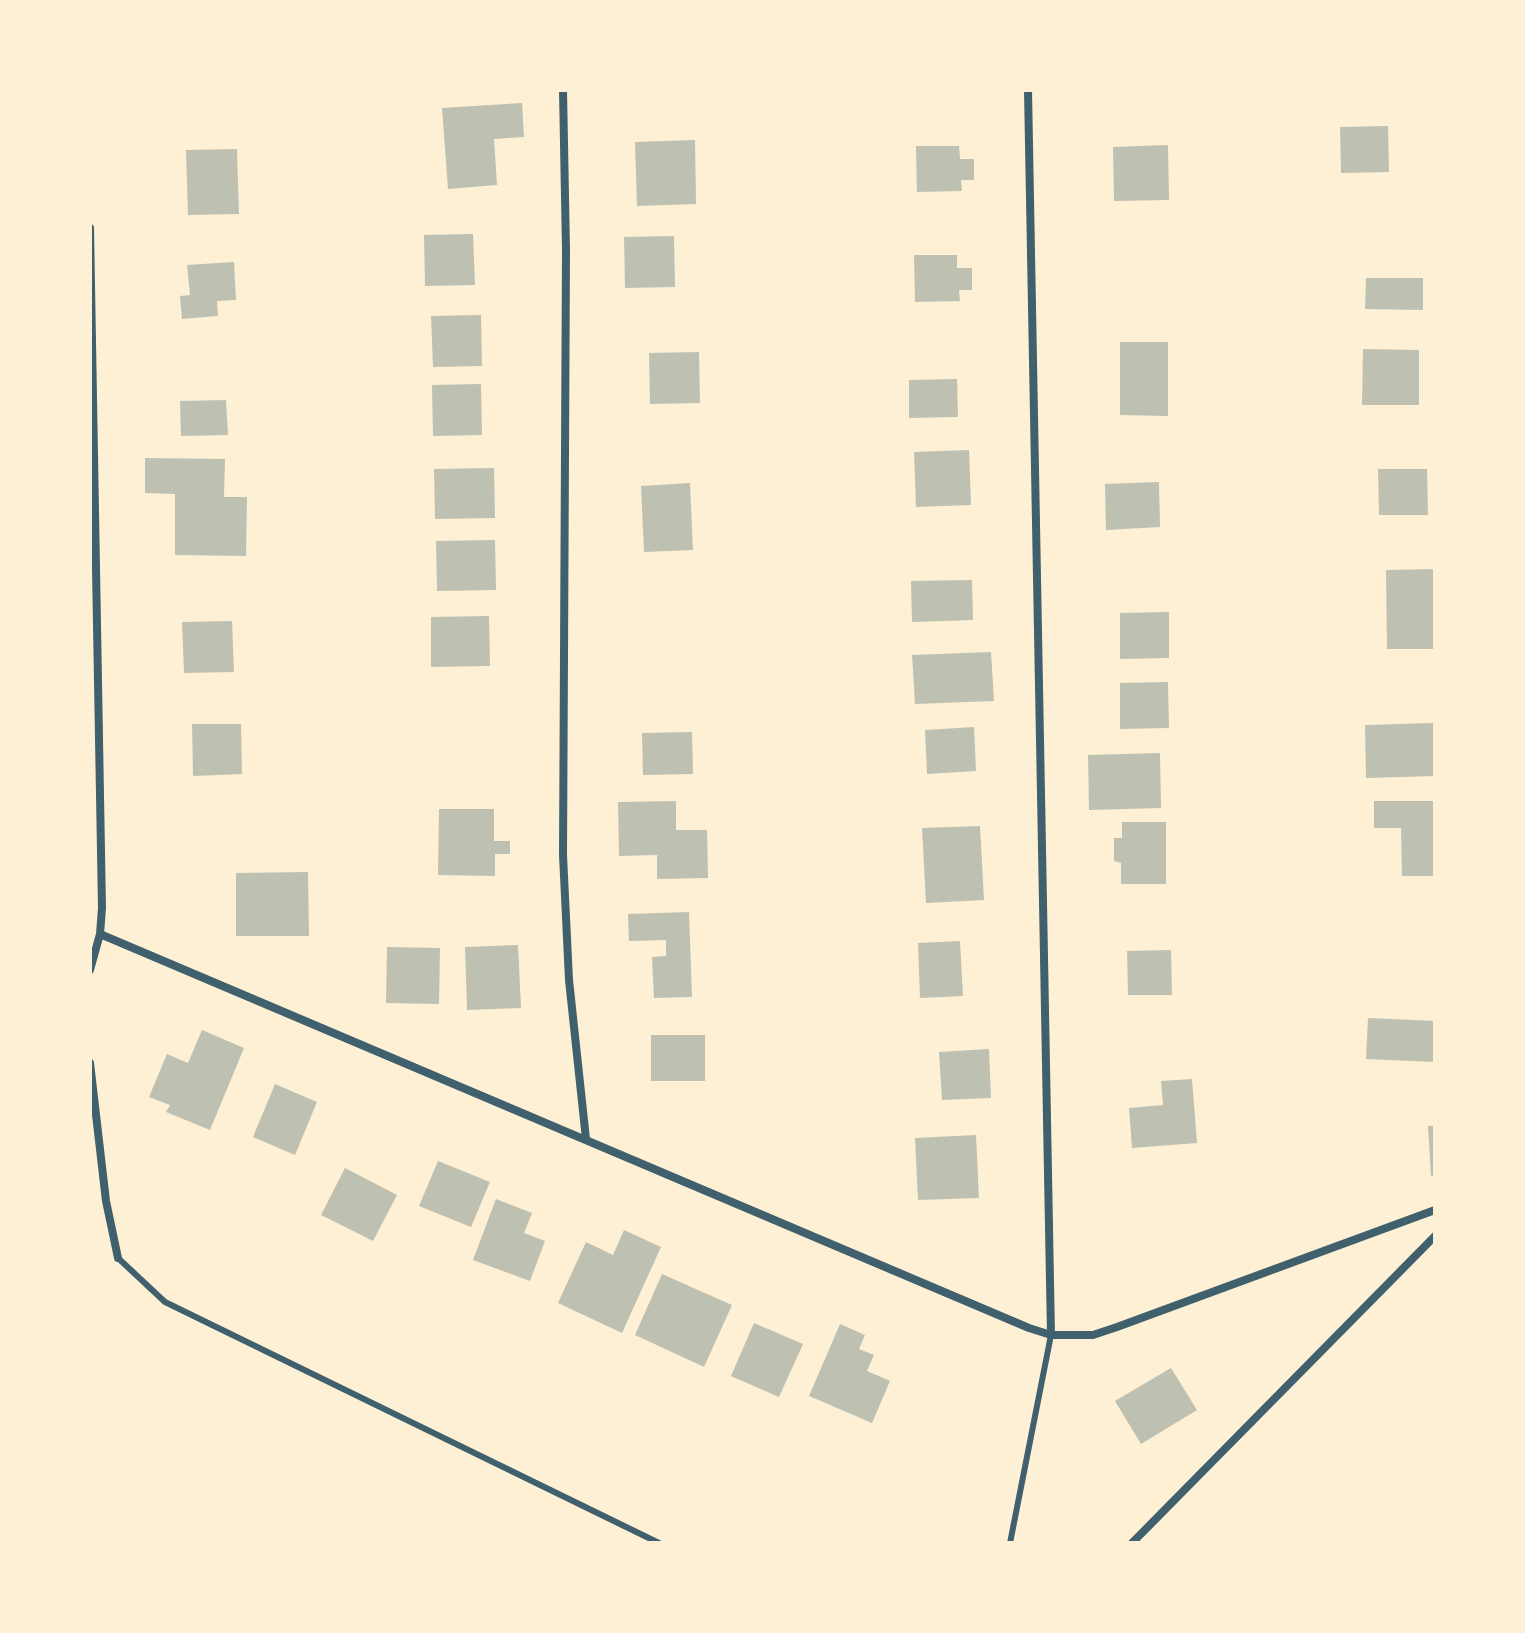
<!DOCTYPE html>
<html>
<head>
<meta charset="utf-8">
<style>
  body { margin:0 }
  #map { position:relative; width:1525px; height:1633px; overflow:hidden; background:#fdf0d5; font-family:Overpass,sans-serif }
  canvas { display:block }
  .frame { position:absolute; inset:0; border:92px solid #fdf0d5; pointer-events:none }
</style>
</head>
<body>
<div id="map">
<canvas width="1525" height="1633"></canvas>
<div class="frame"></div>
</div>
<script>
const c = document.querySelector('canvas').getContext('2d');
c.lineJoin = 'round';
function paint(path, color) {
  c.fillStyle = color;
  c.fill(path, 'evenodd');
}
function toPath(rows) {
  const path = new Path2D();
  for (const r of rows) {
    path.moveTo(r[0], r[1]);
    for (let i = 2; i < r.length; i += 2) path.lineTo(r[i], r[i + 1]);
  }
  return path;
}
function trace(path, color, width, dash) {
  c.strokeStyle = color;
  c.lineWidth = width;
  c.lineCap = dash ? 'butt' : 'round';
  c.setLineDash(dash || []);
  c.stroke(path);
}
const building = toPath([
  [522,103,524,137,494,139,497,185,448,189,442,108],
  [1388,126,1389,172,1341,173,1340,127],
  [695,140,696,204,637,206,635,142],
  [1168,145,1169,200,1114,201,1113,147],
  [916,146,959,146,960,159,974,159,974,180,961,180,962,191,917,192],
  [237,149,239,214,188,215,186,150],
  [473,234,475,285,425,286,424,235],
  [674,236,675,287,625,288,624,237],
  [914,255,957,255,957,268,972,268,972,290,959,290,960,301,915,302],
  [234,262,236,300,217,301,218,316,182,319,180,296,190,295,187,265],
  [1366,278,1423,278,1423,310,1365,309],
  [481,315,482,366,433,367,431,316],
  [1120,342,1168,342,1168,416,1120,415],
  [1363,349,1419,350,1419,405,1362,405],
  [699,352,700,403,650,404,649,353],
  [957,379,958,417,909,418,909,380],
  [481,384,482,435,433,436,432,385],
  [226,400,228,435,181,436,180,401],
  [969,450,971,505,916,507,914,452],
  [145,458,225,459,224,497,247,497,246,556,175,555,175,494,145,493],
  [494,468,495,518,435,519,434,469],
  [1378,469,1427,469,1428,515,1379,515],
  [1159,482,1160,527,1106,530,1105,484],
  [690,483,693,550,644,552,641,486],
  [495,540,496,590,437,591,436,541],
  [1435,569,1435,649,1387,649,1386,570],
  [972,580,973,620,912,622,911,581],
  [1169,612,1169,658,1120,659,1120,613],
  [489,616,490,666,431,667,431,617],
  [232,621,234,672,184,673,182,622],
  [991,652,994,701,915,704,912,655],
  [1168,682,1169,728,1120,729,1120,683],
  [1435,723,1435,776,1366,778,1365,725],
  [192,724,241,724,242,774,193,776],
  [974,727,976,771,927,774,925,730],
  [692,732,693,774,643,775,642,733],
  [1160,753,1161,808,1089,810,1088,755],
  [676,801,676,830,707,830,708,878,657,879,657,855,619,856,618,802],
  [1374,801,1435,801,1435,876,1402,876,1401,828,1374,828],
  [439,809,494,809,494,841,510,841,510,854,495,854,495,876,438,875],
  [1122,822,1166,822,1166,884,1121,884,1121,863,1114,861,1114,838,1122,838],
  [980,826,984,900,926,903,922,828],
  [308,872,309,936,236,936,236,873],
  [689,912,692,997,654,998,652,957,666,956,666,940,629,941,628,914],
  [960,941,963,996,920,998,918,943],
  [518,945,521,1008,467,1010,465,947],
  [387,947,440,948,439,1004,386,1003],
  [1171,950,1172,995,1128,995,1127,951],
  [1368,1018,1435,1021,1435,1062,1366,1059],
  [202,1030,244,1048,210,1130,166,1112,170,1105,149,1097,167,1054,188,1063],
  [651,1035,705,1035,705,1081,651,1081],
  [989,1049,991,1098,942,1100,939,1052],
  [1192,1079,1197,1143,1132,1148,1129,1108,1163,1105,1161,1081],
  [275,1084,317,1102,295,1155,253,1137],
  [1428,1126,1435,1126,1435,1176,1431,1176],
  [976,1135,979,1198,918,1200,915,1138],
  [438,1161,490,1182,471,1227,419,1206],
  [345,1168,397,1195,373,1241,321,1215],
  [496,1199,532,1213,524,1233,545,1241,530,1281,473,1260],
  [624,1230,661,1247,622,1333,558,1303,586,1242,613,1255],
  [662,1274,732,1305,704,1367,635,1335],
  [754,1323,803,1344,779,1397,731,1376],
  [840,1324,865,1335,859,1349,874,1355,867,1371,890,1381,872,1423,809,1396],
  [1171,1368,1197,1410,1141,1444,1115,1401]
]);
const service = toPath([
  [118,1258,165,1302,659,1543],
  [1010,1543,1051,1335]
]);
const minor = toPath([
  [563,90,566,250,563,855,569,980,586,1139],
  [1028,90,1051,1335],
  [90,228,102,908,100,934,90,970],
  [100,934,1029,1328,1051,1335,1093,1335,1117,1327,1435,1210],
  [90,1063,106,1201,118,1258],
  [1132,1543,1435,1236]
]);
paint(building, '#bec0b2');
trace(service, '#3f606c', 6);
trace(minor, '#3f606c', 8);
</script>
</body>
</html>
